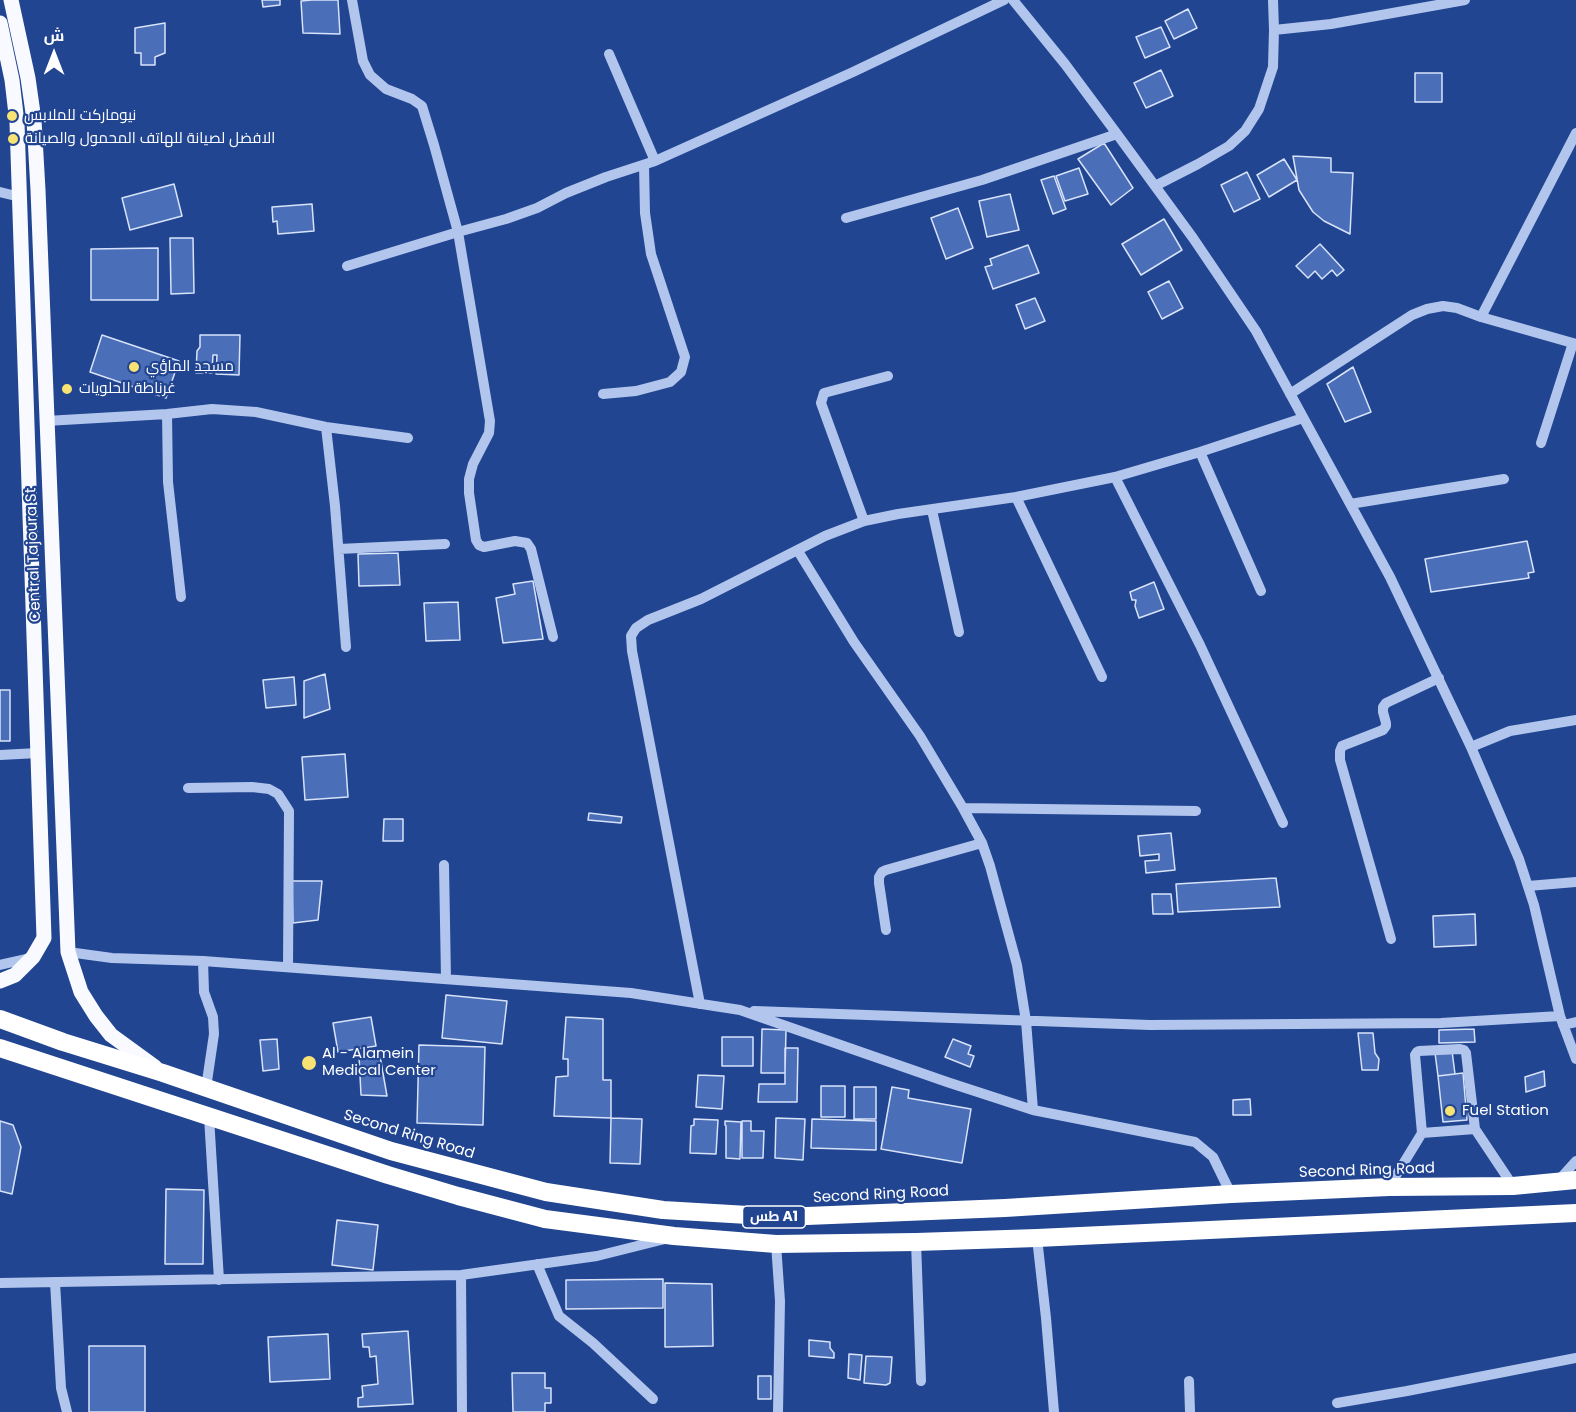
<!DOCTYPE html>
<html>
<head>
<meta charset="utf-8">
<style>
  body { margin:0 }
  #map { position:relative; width:1576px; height:1412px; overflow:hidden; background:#214591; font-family:Poppins,Cairo,sans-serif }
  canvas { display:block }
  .north { position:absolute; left:24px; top:24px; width:60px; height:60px; -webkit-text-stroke:4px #214591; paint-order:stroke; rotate:0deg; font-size:16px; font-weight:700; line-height:24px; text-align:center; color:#fff }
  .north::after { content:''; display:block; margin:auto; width:21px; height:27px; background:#fff; clip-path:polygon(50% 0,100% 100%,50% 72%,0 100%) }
</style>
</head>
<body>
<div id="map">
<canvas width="1576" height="1412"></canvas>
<div class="north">ش</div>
</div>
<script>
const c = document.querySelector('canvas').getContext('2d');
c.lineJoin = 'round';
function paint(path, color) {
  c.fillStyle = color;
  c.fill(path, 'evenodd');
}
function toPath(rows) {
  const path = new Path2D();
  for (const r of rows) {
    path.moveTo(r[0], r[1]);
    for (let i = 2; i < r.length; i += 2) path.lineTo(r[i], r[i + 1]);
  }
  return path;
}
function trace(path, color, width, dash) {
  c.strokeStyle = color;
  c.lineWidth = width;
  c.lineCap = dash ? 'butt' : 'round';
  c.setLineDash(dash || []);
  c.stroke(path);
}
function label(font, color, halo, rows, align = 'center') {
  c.font = font + ' Poppins,Cairo,sans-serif';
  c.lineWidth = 4.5;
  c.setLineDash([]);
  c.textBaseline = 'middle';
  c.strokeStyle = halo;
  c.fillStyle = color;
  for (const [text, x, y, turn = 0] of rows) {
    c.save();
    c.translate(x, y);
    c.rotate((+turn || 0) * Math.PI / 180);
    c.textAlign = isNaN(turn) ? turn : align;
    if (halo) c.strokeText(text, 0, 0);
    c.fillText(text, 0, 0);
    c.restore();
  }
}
const building = toPath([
  [262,0,280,0,280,5,263,7,262,0],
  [312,0,338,0,340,34,303,33,301,1,312,0],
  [1188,9,1197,28,1174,39,1165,21,1188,9],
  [165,23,165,53,155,57,155,65,141,65,141,53,135,53,135,28,165,23],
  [1161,27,1170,47,1145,58,1136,37,1161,27],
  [1161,70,1173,96,1146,108,1134,83,1161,70],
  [1415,73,1442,73,1442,102,1415,102,1415,73],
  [1104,143,1133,188,1111,205,1078,159,1104,143],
  [1293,156,1331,158,1331,172,1353,173,1350,234,1324,221,1313,212,1299,190,1293,156],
  [1284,159,1297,180,1269,197,1257,175,1284,159],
  [1079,168,1088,194,1065,201,1056,176,1079,168],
  [1247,172,1260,199,1234,212,1221,185,1247,172],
  [1054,176,1066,209,1053,214,1041,180,1054,176],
  [174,184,182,216,130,230,122,198,174,184],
  [1010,194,1019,230,987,237,979,201,1010,194],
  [312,204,314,231,278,234,277,221,273,222,272,207,312,204],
  [958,208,973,248,946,259,931,218,958,208],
  [1164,219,1182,250,1141,275,1122,244,1164,219],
  [170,238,193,238,194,293,171,294,170,238],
  [1320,244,1344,270,1337,276,1332,270,1322,279,1315,271,1308,278,1296,266,1320,244],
  [1028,245,1039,273,993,289,985,267,992,265,990,259,1028,245],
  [158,248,158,300,91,300,91,249,158,248],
  [1169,281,1183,308,1162,319,1148,292,1169,281],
  [1035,298,1045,321,1025,329,1016,305,1035,298],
  [102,335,179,361,166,398,90,372,102,335],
  [200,335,240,335,239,375,216,374,217,355,213,355,212,373,196,373,197,351,200,347,200,335],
  [1353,367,1371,412,1345,422,1327,384,1353,367],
  [1527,541,1534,572,1528,573,1529,578,1431,592,1425,559,1527,541],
  [398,553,400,585,359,586,358,554,398,553],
  [533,581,543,639,503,643,496,598,515,594,513,584,533,581],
  [1154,582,1164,609,1139,618,1135,606,1136,600,1132,600,1130,592,1154,582],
  [458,602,460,640,426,641,424,603,458,602],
  [325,674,330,709,304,718,304,681,325,674],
  [294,677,296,705,266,708,263,680,294,677],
  [0,690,10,690,10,741,0,741,0,690],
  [345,754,348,797,305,800,302,757,345,754],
  [589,813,622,817,621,823,588,820,589,813],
  [384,819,403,819,403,841,383,841,384,819],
  [1171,833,1175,870,1146,873,1145,861,1159,860,1159,854,1140,856,1138,836,1171,833],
  [1276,878,1280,907,1178,912,1176,884,1276,878],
  [292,881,322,881,318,920,293,923,292,881],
  [1152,894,1171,894,1173,914,1153,914,1152,894],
  [1475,914,1476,945,1434,947,1433,916,1475,914],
  [446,995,507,1001,502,1044,442,1038,446,995],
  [371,1017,376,1046,338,1052,333,1023,371,1017],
  [566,1017,603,1019,603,1080,611,1080,611,1118,554,1116,556,1077,568,1076,568,1059,563,1059,566,1017],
  [762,1029,786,1030,785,1073,761,1073,762,1029],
  [1474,1029,1475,1042,1439,1043,1439,1030,1474,1029],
  [1358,1033,1373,1033,1375,1053,1379,1059,1378,1070,1362,1070,1358,1033],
  [722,1037,753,1037,753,1066,722,1066,722,1037],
  [277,1039,279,1069,263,1071,260,1040,277,1039],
  [953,1039,971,1046,968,1054,974,1056,970,1067,945,1057,953,1039],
  [419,1045,485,1047,483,1125,417,1123,419,1045],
  [785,1048,798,1048,797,1102,758,1102,759,1084,785,1084,785,1048],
  [1452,1051,1455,1074,1438,1076,1435,1053,1452,1051],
  [359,1056,380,1056,387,1096,361,1095,359,1056],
  [1544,1071,1545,1086,1526,1092,1525,1077,1544,1071],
  [1463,1073,1467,1120,1443,1122,1438,1076,1463,1073],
  [698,1075,724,1076,722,1109,696,1107,698,1075],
  [821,1086,845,1086,845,1117,821,1117,821,1086],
  [854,1087,876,1087,876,1119,854,1119,854,1087],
  [892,1087,909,1090,908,1098,971,1109,962,1163,881,1149,892,1087],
  [1250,1099,1251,1115,1233,1115,1233,1100,1250,1099],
  [611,1118,642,1119,640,1164,610,1163,611,1118],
  [776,1118,805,1119,803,1160,775,1158,776,1118],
  [694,1119,718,1120,716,1154,690,1153,691,1126,694,1125,694,1119],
  [812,1119,876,1121,876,1150,811,1148,812,1119],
  [0,1121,13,1125,21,1147,12,1194,0,1191,0,1121],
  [725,1121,741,1122,740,1159,726,1158,726,1126,725,1125,725,1121],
  [742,1121,751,1121,751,1131,764,1131,763,1158,742,1158,742,1121],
  [166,1189,204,1190,203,1264,165,1264,166,1189],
  [337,1220,378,1225,373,1270,332,1265,337,1220],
  [663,1279,663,1308,566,1309,566,1280,663,1279],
  [665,1283,712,1284,713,1346,665,1347,665,1283],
  [408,1331,413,1404,358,1407,358,1398,363,1397,362,1386,378,1384,376,1356,370,1357,369,1347,363,1347,362,1334,408,1331],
  [328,1334,330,1379,270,1382,268,1337,328,1334],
  [809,1340,830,1342,830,1348,834,1353,834,1358,809,1356,809,1340],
  [89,1346,145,1346,145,1412,89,1412,89,1346],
  [849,1354,862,1355,860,1380,848,1378,849,1354],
  [866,1356,892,1357,890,1383,886,1385,864,1383,866,1356],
  [512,1373,545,1373,545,1388,551,1388,551,1403,545,1403,545,1412,513,1412,512,1373],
  [758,1376,771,1376,771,1399,758,1399,758,1376]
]);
const minor = toPath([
  [352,0,363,61,370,75,386,89,412,99,422,106,434,145,458,232,490,421,489,433,473,464,469,479,469,493,476,540,479,545,484,547,515,541,527,543,531,549,553,637],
  [1013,0,1065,64,1117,134,1193,238,1256,331,1390,577,1471,747,1519,859,1534,905,1560,1016,1576,1059],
  [1273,0,1274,30],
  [609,54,655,161],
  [1155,186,1198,164,1229,146,1245,131,1259,109,1273,67,1274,30,1331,24,1465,0],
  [0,192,20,197],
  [846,218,982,180,1117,134],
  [347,266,458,232,506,219,537,208,566,193,606,177,655,161,853,72,1004,0],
  [1481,317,1576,133],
  [603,394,636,391,670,382,681,372,685,357,651,254,645,213,644,165],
  [1290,394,1412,315,1427,309,1443,306,1457,308,1481,317,1576,344],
  [167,414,168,482,181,597],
  [46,421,167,414,212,409,256,412,326,427,408,438],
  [326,427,335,506,346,647],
  [1541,443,1573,343],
  [1200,452,1261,591],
  [1115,477,1200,645,1283,823],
  [1016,497,1102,677],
  [1350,504,1504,479],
  [932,510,959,632],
  [864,521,821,403,824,393,888,376],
  [339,549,445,544],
  [798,551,854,642,920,736,963,808,982,843,990,866,1017,965,1026,1021,1033,1110],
  [1471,747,1510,731,1576,720],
  [0,755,38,753],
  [188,788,252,787,269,789,278,794,289,811,288,967],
  [963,808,1196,811],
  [444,865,446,979],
  [1528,886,1576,882],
  [886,930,879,883,879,877,882,872,886,870,982,843],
  [1391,939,1340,760,1340,751,1342,746,1383,730,1386,726,1386,723,1383,712,1383,707,1386,703,1439,678],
  [68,952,112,958,203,961,631,993,740,1010,947,1082,1033,1110,1195,1142,1213,1157,1231,1194],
  [203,961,204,992,213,1017,214,1034,206,1088],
  [0,965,30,958],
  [700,1004,632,651,631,636,636,628,648,620,701,599,825,536,864,521,898,514,1016,497,1115,477,1200,452,1303,418],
  [754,1011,1150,1025,1441,1023,1560,1016],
  [1563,1025,1576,1022],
  [209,1117,219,1280],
  [1422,1133,1415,1055,1417,1052,1419,1051,1460,1049,1464,1050,1466,1053,1475,1129],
  [1558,1181,1576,1161],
  [1389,1187,1422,1133,1475,1129,1513,1186],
  [1037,1238,1046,1318,1054,1412],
  [916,1242,921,1381],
  [776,1244,780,1301,778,1412],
  [537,1264,559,1316,593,1343,653,1399],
  [461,1275,462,1412],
  [55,1282,61,1388,67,1412],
  [0,1283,461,1275,597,1256,665,1239],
  [1189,1381,1190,1412],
  [1337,1403,1407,1391,1576,1358]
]);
const major = toPath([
  [11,0,28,78,34,120,38,190,68,952,81,992,96,1016,111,1035,155,1067],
  [0,23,12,80,17,123,44,938,33,957,15,975,0,981]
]);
const highway = toPath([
  [0,1019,63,1042,163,1073,391,1151,546,1192,663,1210,782,1217,1005,1208,1231,1194,1389,1187,1513,1186,1576,1180],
  [0,1048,388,1175,458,1196,545,1219,674,1236,776,1244,916,1242,1037,1238,1576,1213]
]);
const markers = [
  [12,116,6,"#f9e274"],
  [13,139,6,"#f9e274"],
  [134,367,6,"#f9e274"],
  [67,389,6,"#f9e274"],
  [309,1063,8,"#f9e274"],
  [1450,1111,6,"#f9e274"]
];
const shields = [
  [774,1217,63]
];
const shieldNames = [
  ["طس A1",774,1217]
];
const poiNames = [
  ["نيوماركت للملابس",24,116],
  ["الافضل لصيانة للهاتف المحمول والصيانة",25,139],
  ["مسجد الماؤي",146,367],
  ["غرناطة للحلويات",79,389],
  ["Al - Alamein",322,1054],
  ["Medical Center",322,1071],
  ["Fuel Station",1462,1111]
];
const streetNames = [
  ["Central Tajoura St",34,555,-92],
  ["Second Ring Road",409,1135,17],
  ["Second Ring Road",1367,1171,-2],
  ["Second Ring Road",881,1195,-3]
];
paint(building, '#4a6eb8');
trace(building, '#d8e3f9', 1.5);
trace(minor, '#b2c6ed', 10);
trace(major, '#f8faff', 15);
trace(highway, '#fff', 18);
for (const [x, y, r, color] of markers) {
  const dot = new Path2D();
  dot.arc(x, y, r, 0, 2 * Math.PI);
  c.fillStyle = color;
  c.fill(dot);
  trace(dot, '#214591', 2);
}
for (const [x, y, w] of shields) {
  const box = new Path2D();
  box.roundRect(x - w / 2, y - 11, w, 22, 4.5);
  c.fillStyle = '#214591';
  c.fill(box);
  trace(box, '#fff', 1.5);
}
label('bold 14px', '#fff', null, shieldNames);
label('15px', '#fff', '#214591', poiNames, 'left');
label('15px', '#fff', '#214591', streetNames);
</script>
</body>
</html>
